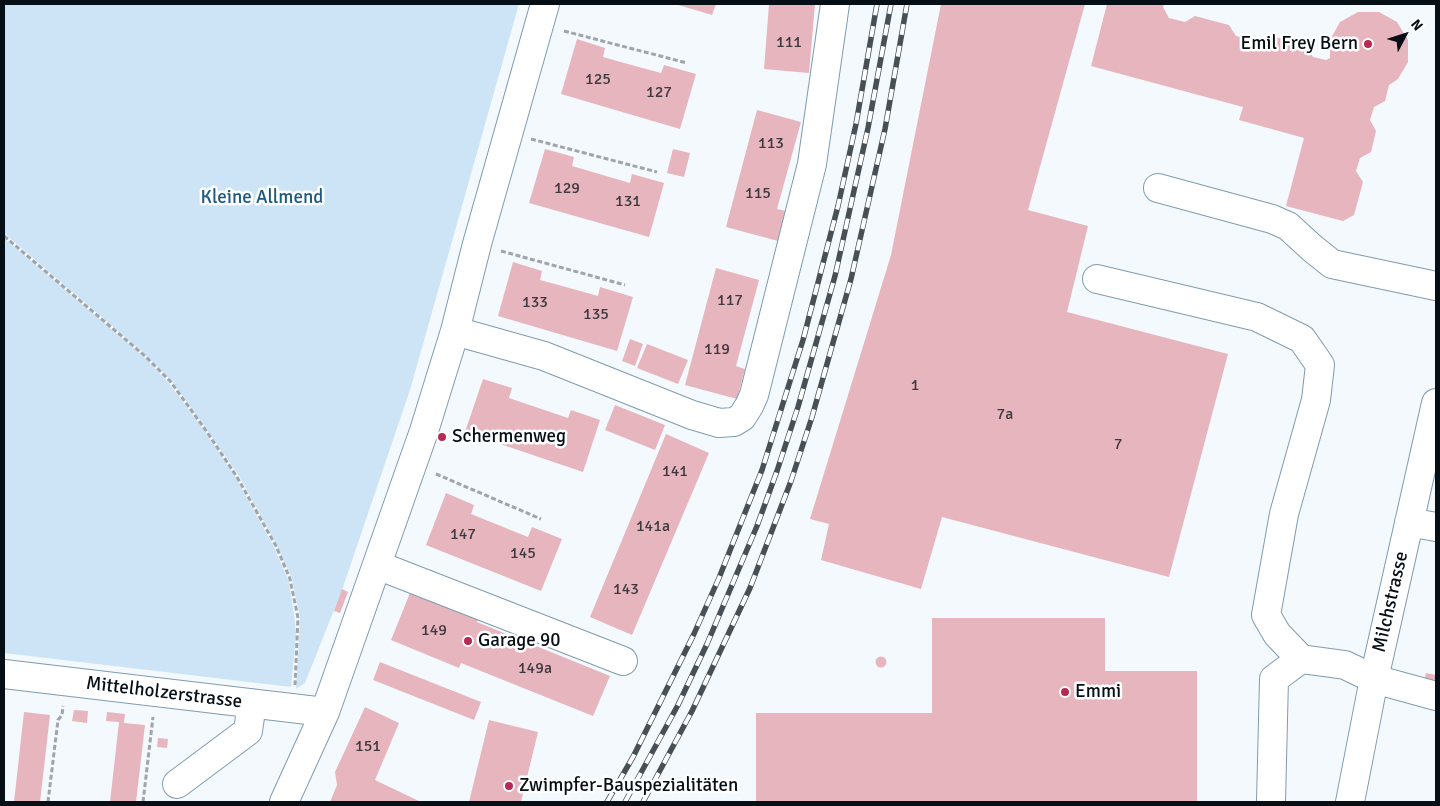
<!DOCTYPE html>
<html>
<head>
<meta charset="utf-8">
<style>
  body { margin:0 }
  #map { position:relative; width:1440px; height:806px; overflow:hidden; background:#f4f9fe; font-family:Signika,sans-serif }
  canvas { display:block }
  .frame { position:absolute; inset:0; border:5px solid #060f16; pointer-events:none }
  .north { position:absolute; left:1380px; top:10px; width:50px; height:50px; -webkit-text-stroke:4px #fff; paint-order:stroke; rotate:50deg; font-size:14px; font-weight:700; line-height:20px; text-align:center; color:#060f16 }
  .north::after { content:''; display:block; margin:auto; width:18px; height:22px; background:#060f16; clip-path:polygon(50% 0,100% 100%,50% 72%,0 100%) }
</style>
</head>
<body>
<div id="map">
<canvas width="1440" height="806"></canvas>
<div class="frame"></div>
<div class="north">N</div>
</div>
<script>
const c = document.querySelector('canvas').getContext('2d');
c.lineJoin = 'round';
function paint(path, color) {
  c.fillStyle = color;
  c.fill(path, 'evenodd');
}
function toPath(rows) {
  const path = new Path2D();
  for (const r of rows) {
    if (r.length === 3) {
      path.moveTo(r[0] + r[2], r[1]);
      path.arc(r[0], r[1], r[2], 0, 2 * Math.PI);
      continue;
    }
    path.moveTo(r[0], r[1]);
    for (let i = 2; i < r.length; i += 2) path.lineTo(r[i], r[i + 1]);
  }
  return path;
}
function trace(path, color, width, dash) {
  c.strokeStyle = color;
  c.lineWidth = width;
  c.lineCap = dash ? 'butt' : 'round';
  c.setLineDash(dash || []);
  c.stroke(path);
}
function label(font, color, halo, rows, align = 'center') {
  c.font = font + ' Signika,sans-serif';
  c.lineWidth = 5;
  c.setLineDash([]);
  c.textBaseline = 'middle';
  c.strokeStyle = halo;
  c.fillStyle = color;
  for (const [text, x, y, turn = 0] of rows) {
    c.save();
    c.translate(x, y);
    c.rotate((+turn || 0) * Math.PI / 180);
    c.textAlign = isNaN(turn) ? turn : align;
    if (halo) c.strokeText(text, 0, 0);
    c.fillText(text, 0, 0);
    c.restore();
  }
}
const green = toPath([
  [4,4,519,4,410,390,342,590,305,683,296,689,300,618,292,579,277,545,239,476,208,431,171,380,146,355,4,233],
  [4,238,144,357,168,382,206,433,236,478,274,547,289,582,295,621,296,636,291,687,4,653]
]);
const building = toPath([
  [675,4,716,4,712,15],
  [769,4,815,4,809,73,764,69],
  [941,4,1085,4,1028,210,1088,226,1067,312,1228,354,1169,577,942,517,921,589,821,560,829,524,810,519,891,255],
  [1107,4,1164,4,1163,7,1169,18,1185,22,1195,16,1229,25,1236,36,1261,42,1272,36,1306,46,1313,57,1326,60,1330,58,1330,40,1340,22,1358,12,1379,12,1397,22,1408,40,1408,62,1398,79,1389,85,1385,101,1374,107,1370,120,1376,131,1371,152,1360,158,1356,171,1363,182,1354,215,1343,221,1286,206,1304,138,1239,120,1243,107,1091,66],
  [577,39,605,48,603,57,635,66,661,73,664,65,696,74,680,129,561,94],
  [757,110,801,122,777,209,786,211,778,241,726,227],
  [545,149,574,157,572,166,630,183,632,174,664,183,649,237,529,203],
  [673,149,690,153,684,177,667,173],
  [513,262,542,271,540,280,573,289,598,296,600,287,633,297,617,351,498,316],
  [716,268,759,280,736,366,745,369,737,399,685,385],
  [630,339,643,344,635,366,622,361],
  [647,344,688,360,678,384,637,368],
  [483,379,512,388,509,398,568,418,571,410,600,420,583,472,465,432],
  [615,405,665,425,655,450,605,430],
  [666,434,709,453,632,635,590,617],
  [446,493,474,505,471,514,528,537,532,527,562,539,541,591,426,545],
  [412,588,480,616,477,622,610,676,593,716,461,663,459,668,391,640],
  [342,589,348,592,340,613,334,611],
  [932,618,1105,618,1105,671,1197,671,1197,802,756,802,756,713,932,713],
  [881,662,5.5],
  [380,662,481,702,474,720,373,680],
  [1426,673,1436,675,1436,689,1423,686],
  [365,707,399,723,375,780,421,802,330,802,337,785,335,772],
  [74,710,88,711,87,723,72,721],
  [24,712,50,715,40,802,14,802],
  [107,712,125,714,124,723,145,725,136,802,110,802,119,722,106,721],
  [489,720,538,732,521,802,469,802],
  [158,738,168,739,167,748,157,747]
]);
const path = toPath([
  [564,31,687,63],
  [531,139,657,172],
  [4,236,145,356,170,381,207,432,237,477,276,546,290,579,298,618,295,685],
  [501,251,625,285],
  [436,474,541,519],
  [48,802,58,720,62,715,63,706],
  [143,802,153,717]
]);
const minor = toPath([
  [1158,188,1272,219,1288,226,1312,248,1332,264,1436,286],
  [1097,279,1257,317,1302,339,1320,365,1316,400,1284,514,1266,615,1277,634,1301,659],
  [455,331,544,356,692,415,719,423,734,422,742,417,749,406,754,395,812,164,835,4],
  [1409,522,1436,527],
  [377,565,623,661],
  [4,674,325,712],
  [177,784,248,731,252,703],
  [284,802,325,712,424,431,455,331,477,244,545,4],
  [1271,802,1274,679,1301,659,1345,665,1374,679,1436,696],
  [1350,802,1374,679,1436,403]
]);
const rail = toPath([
  [607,802,633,757,693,636,719,578,762,470,803,340,838,206,856,124,877,4],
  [625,802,678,705,707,644,757,526,777,471,798,407,835,276,868,128,891,4],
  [643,802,692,711,750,588,791,481,812,417,851,279,885,129,907,4]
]);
const markers = [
  [1368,44,5,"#b82956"],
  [442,437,5,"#b82956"],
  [468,641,5,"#b82956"],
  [1065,692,5,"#b82956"],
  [509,786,5,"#b82956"]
];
const numberNames = [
  ["111",789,43],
  ["125",598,80],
  ["127",659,93],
  ["113",771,144],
  ["129",567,189],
  ["115",758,194],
  ["131",628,202],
  ["117",730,301],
  ["133",535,303],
  ["135",596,315],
  ["119",717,350],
  ["1",915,386],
  ["7a",1005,415],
  ["7",1118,445],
  ["141",675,472],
  ["141a",653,527],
  ["147",463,535],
  ["145",523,554],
  ["143",626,590],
  ["149",434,631],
  ["149a",535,669],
  ["151",368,747]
];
const poiNames = [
  ["Emil Frey Bern",1358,44,"right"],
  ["Schermenweg",452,437],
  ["Garage 90",478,641],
  ["Emmi",1075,692],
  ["Zwimpfer-Bauspezialitäten",519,786]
];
const parkNames = [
  ["Kleine Allmend",262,198]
];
const streetNames = [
  ["Milchstrasse",1391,602,-77],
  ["Mittelholzerstrasse",164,693,7]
];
paint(green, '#cce4f6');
paint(building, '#e6b5bd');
trace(minor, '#809baf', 30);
trace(path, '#9fa5ab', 3, [5, 2.5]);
trace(minor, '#fff', 28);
trace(rail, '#485056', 5.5);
trace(rail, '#fff', 4, [11]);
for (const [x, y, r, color] of markers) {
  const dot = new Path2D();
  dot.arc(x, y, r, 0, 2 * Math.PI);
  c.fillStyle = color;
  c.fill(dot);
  trace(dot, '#fff', 2);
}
label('16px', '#3e3840', null, numberNames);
label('19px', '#060f16', '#fff', poiNames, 'left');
label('19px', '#1c5a80', '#fff', parkNames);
label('19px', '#060f16', '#fff', streetNames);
</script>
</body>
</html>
